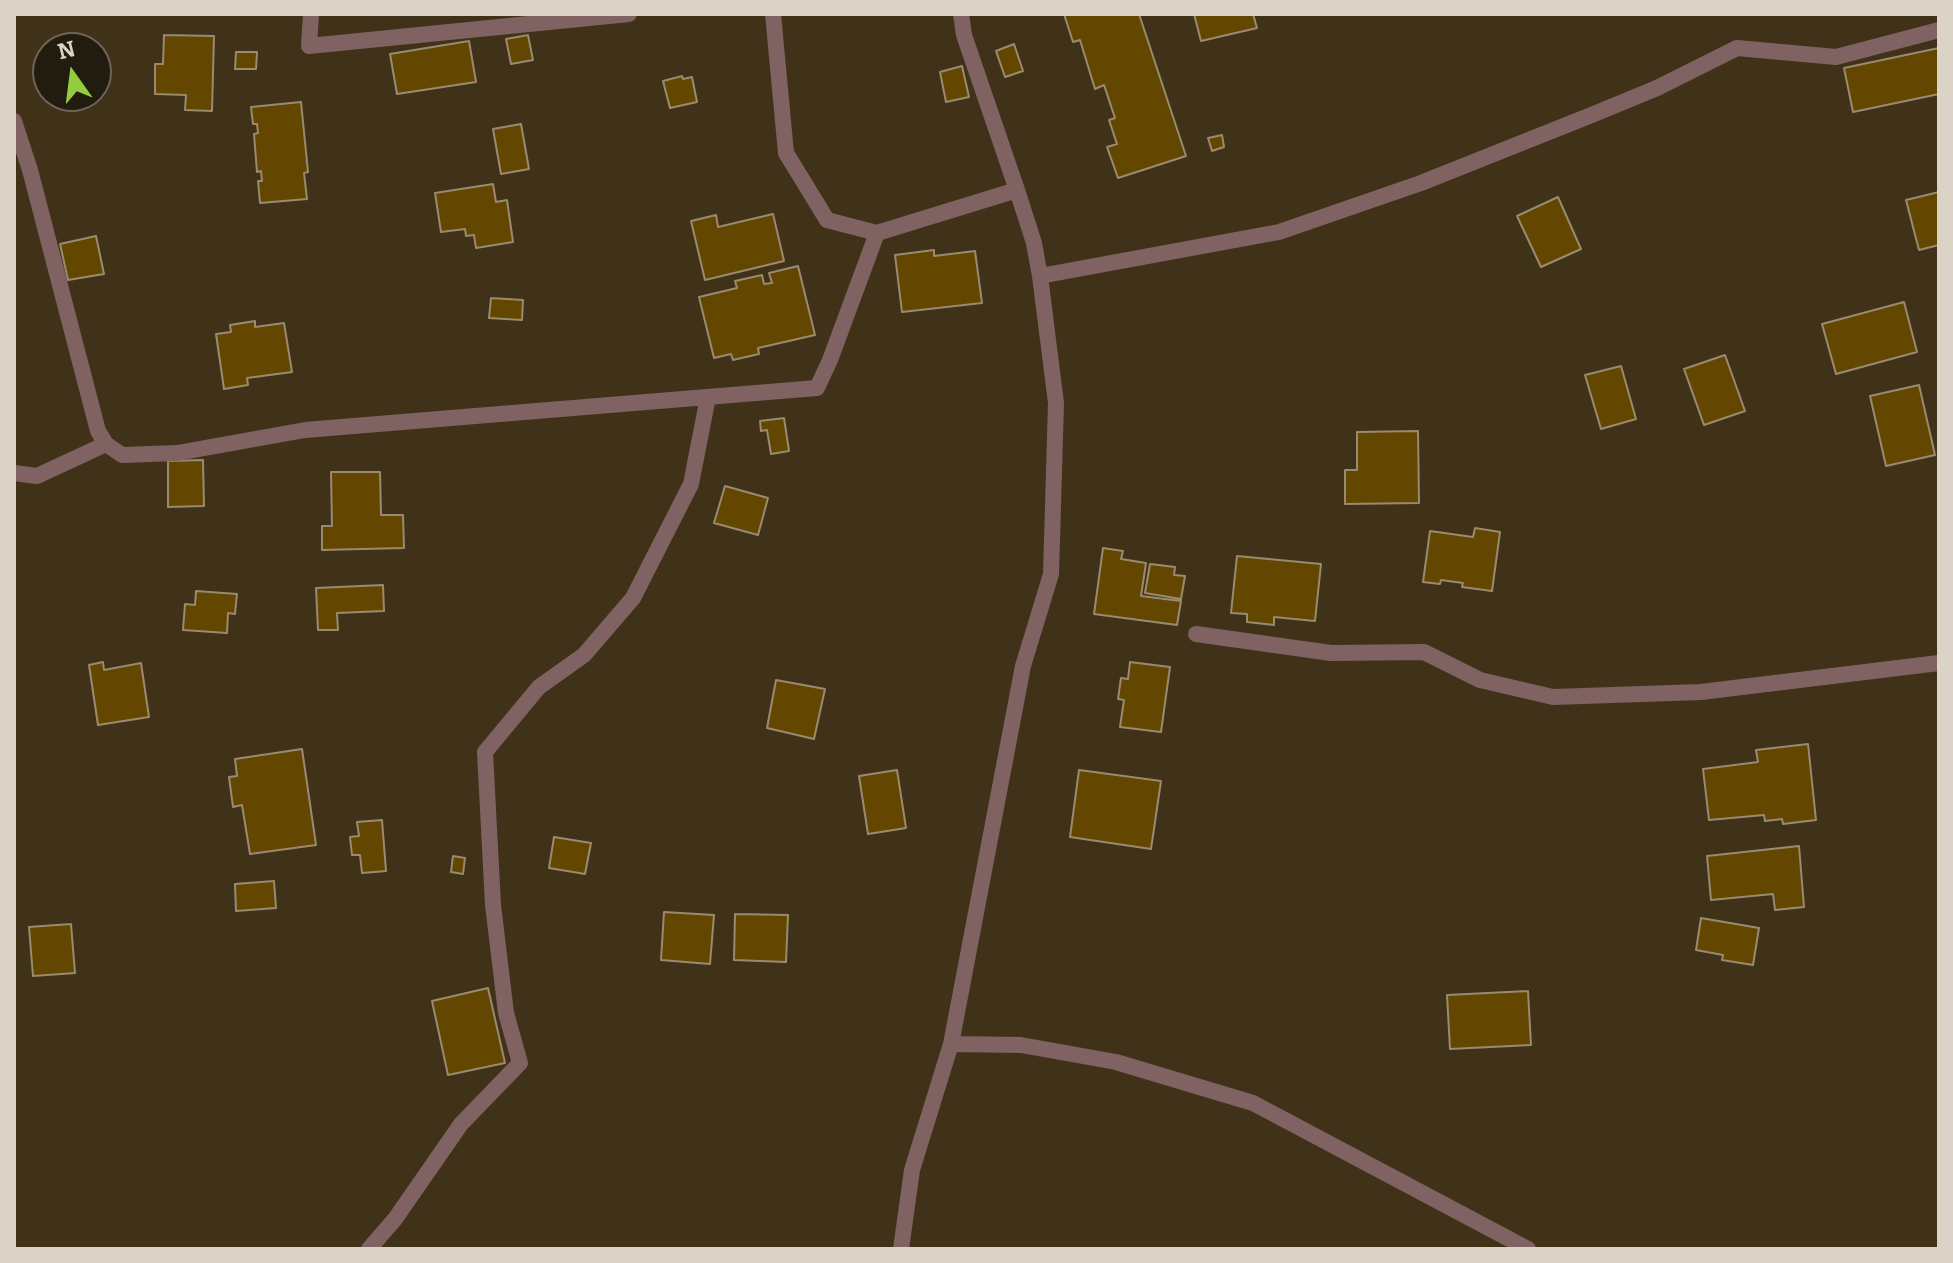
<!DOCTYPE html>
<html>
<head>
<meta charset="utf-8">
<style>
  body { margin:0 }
  #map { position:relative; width:1953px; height:1263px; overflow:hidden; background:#3f3219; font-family:Bitter,serif }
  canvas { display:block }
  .frame { position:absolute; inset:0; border:16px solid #dbd3c5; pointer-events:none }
  .north { position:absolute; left:32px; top:32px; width:80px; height:80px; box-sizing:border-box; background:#211b10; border:2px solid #6b6558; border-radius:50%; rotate:346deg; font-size:22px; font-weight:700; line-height:32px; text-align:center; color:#dbd3c5 }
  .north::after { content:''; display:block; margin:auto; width:28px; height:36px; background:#93cc3d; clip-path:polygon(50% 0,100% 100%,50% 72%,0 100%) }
</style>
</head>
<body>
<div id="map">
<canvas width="1953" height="1263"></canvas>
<div class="frame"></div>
<div class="north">N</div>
</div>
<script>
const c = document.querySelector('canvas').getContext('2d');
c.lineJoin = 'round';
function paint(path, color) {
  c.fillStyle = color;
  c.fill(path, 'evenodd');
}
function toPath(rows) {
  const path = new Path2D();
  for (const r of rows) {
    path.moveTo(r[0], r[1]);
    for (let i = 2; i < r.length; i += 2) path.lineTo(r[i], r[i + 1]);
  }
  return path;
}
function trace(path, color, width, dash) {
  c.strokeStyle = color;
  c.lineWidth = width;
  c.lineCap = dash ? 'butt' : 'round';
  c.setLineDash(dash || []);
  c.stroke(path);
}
const building = toPath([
  [1064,14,1139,14,1186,156,1118,178,1107,147,1117,144,1109,120,1115,118,1104,85,1095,89,1080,40,1073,42,1064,14],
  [1194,14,1253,14,1257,28,1201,41,1194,14],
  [164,35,214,36,212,111,185,110,186,95,155,94,155,64,163,64,164,35],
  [528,35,533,60,511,64,506,39,528,35],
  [469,41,476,82,397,94,390,54,469,41],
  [1014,44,1023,71,1005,77,996,51,1014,44],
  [1939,48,1939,94,1853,112,1844,68,1939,48],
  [236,52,257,52,256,69,235,69,236,52],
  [962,66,969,97,946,102,940,72,962,66],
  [682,76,683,79,692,77,697,102,670,108,663,81,682,76],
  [301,102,308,172,304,173,307,199,260,203,258,181,262,181,261,171,257,172,254,134,258,133,257,124,253,124,251,107,301,102],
  [521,124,529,169,501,174,493,129,521,124],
  [1222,135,1224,147,1212,151,1208,138,1222,135],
  [493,184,496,202,507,200,513,242,476,248,474,235,466,236,465,229,441,232,435,193,493,184],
  [1939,192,1939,245,1919,250,1906,200,1939,192],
  [1558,197,1581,249,1541,267,1517,216,1558,197],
  [773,214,784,261,705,280,691,221,716,215,718,227,773,214],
  [96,236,104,274,68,280,60,244,96,236],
  [934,250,934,256,975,251,982,303,902,312,895,255,934,250],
  [798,266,815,335,758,348,759,354,733,360,731,354,714,358,699,297,737,288,735,281,762,275,764,284,772,283,769,273,798,266],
  [491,298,523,300,522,320,489,318,491,298],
  [1904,302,1917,352,1836,374,1822,324,1904,302],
  [255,321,255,327,284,323,292,372,247,378,248,385,224,389,216,334,231,332,230,325,255,321],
  [1725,355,1745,411,1704,425,1684,369,1725,355],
  [1621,366,1636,419,1601,429,1585,375,1621,366],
  [1919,385,1935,455,1886,466,1870,396,1919,385],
  [784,418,789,451,771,454,767,430,761,431,760,421,784,418],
  [1418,431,1419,503,1345,504,1345,470,1357,470,1357,432,1418,431],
  [203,460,204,506,168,507,168,461,203,460],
  [331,472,380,472,381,515,403,515,404,548,322,550,322,526,332,526,331,472],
  [725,486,768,498,758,535,714,523,725,486],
  [1475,528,1500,532,1492,591,1462,587,1463,583,1441,580,1440,584,1423,582,1430,531,1473,537,1475,528],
  [1103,548,1123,551,1121,559,1146,563,1141,596,1181,601,1177,625,1094,614,1103,548],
  [1237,556,1321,564,1315,621,1274,617,1274,625,1247,622,1247,614,1231,613,1237,556],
  [1150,564,1175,567,1174,575,1185,576,1181,599,1145,593,1150,564],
  [383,585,384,611,337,613,338,630,318,630,316,588,383,585],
  [196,591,237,594,235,614,228,613,227,633,183,630,185,604,195,605,196,591],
  [103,662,104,670,141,663,149,717,98,725,89,665,103,662],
  [1130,662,1170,667,1161,732,1120,727,1124,700,1118,699,1121,678,1128,679,1130,662],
  [776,680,825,689,814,739,767,728,776,680],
  [1808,744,1816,820,1783,824,1782,819,1765,821,1764,815,1709,820,1703,769,1758,762,1756,750,1808,744],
  [302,749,316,845,250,854,242,805,233,807,229,777,237,776,235,759,302,749],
  [897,770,906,828,868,834,859,776,897,770],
  [1079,770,1161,781,1151,849,1070,837,1079,770],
  [382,820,386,871,362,873,360,855,352,855,350,837,359,836,357,822,382,820],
  [554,837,591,843,585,874,549,868,554,837],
  [1799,846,1804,907,1775,910,1773,894,1711,900,1707,856,1799,846],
  [453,856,465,858,463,874,451,872,453,856],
  [274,881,276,908,236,911,235,884,274,881],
  [664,912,714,915,710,964,661,960,664,912],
  [735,914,788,915,786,962,734,960,735,914],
  [1701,918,1759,928,1753,965,1722,960,1723,955,1696,950,1701,918],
  [71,924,75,973,33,976,29,927,71,924],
  [488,988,505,1063,448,1075,432,1001,488,988],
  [1528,991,1531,1045,1450,1049,1447,995,1528,991]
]);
const minor = toPath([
  [311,14,309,46,629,14],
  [773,14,786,153,827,220,877,233,1017,190],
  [14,121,30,170,98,431,106,444,122,455,177,453,305,430,817,388,830,360,877,233],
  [1040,276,1279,232,1421,183,1594,114,1657,88,1737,48,1836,57,1939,30],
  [14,473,37,476,106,444],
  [1196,634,1331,653,1424,652,1480,680,1553,697,1701,692,1939,663],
  [951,1044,1021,1045,1116,1062,1253,1103,1528,1249],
  [369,1249,395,1219,461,1124,520,1063,506,1013,493,905,485,752,539,687,584,655,633,598,691,484,708,397],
  [901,1249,912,1170,951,1044,1023,666,1051,574,1056,403,1040,276,1034,243,1017,190,964,35,961,14]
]);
paint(building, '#634600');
trace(building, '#9a8a6f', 2);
trace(minor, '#7f6261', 16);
</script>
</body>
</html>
